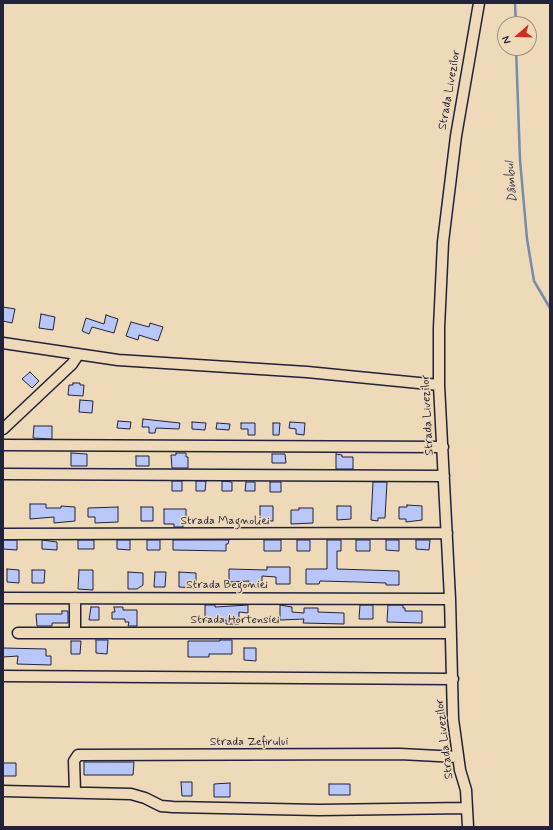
<!DOCTYPE html>
<html>
<head>
<meta charset="utf-8">
<style>
  body { margin:0 }
  #map { position:relative; width:553px; height:830px; overflow:hidden; background:#eed9b8; font-family:Mynerve,sans-serif }
  canvas { display:block }
  .frame { position:absolute; inset:0; border:4px solid #22223b; pointer-events:none }
  .north { position:absolute; left:497px; top:16px; width:40px; height:40px; box-sizing:border-box; background:#eed9b8; border:1px solid #9c9086; border-radius:50%; rotate:250deg; font-size:11px; font-weight:700; line-height:16px; text-align:center; color:#22223b }
  .north::after { content:''; display:block; margin:auto; width:14px; height:18px; background:#c8321e; clip-path:polygon(50% 0,100% 100%,50% 72%,0 100%) }
</style>
</head>
<body>
<div id="map">
<canvas width="553" height="830"></canvas>
<div class="frame"></div>
<div class="north">N</div>
</div>
<script>
const c = document.querySelector('canvas').getContext('2d');
c.lineJoin = 'round';
function toPath(rows) {
  const path = new Path2D();
  for (const r of rows) {
    path.moveTo(r[0], r[1]);
    for (let i = 2; i < r.length; i += 2) path.lineTo(r[i], r[i + 1]);
  }
  return path;
}
function trace(path, color, width, dash) {
  c.strokeStyle = color;
  c.lineWidth = width;
  c.lineCap = dash ? 'butt' : 'round';
  c.setLineDash(dash || []);
  c.stroke(path);
}
function paint(path, color) {
  c.fillStyle = color;
  c.fill(path, 'evenodd');
}
function label(font, color, halo, rows, align = 'center') {
  c.font = font + ' Mynerve,sans-serif';
  c.lineWidth = 3;
  c.setLineDash([]);
  c.textBaseline = 'middle';
  c.strokeStyle = halo;
  c.fillStyle = color;
  for (const [text, x, y, turn = 0] of rows) {
    c.save();
    c.translate(x, y);
    c.rotate((+turn || 0) * Math.PI / 180);
    c.textAlign = isNaN(turn) ? turn : align;
    if (halo) c.strokeText(text, 0, 0);
    c.fillText(text, 0, 0);
    c.restore();
  }
}
const stream = toPath([
  [515,3,516,24],
  [516,48,520,160,527,239,534,281,550,308]
]);
const building = toPath([
  [3,307,15,309,12,323,3,321,3,307],
  [41,314,55,317,53,330,39,328,41,314],
  [106,315,118,319,114,333,92,327,89,334,82,331,86,318,104,324,106,315],
  [131,322,149,327,150,323,163,327,158,341,139,335,138,340,126,336,131,322],
  [30,372,39,381,32,388,22,379,30,372],
  [73,383,80,383,80,385,84,385,83,396,68,395,69,385,73,385,73,383],
  [80,400,93,401,92,413,79,412,80,400],
  [143,419,180,423,179,429,156,428,155,433,149,433,149,427,142,427,143,419],
  [118,421,131,422,130,429,117,428,118,421],
  [192,422,206,423,205,430,192,429,192,422],
  [290,422,305,423,304,435,296,434,296,429,289,428,290,422],
  [217,423,230,424,229,430,216,429,217,423],
  [241,423,255,423,255,435,248,435,248,429,241,429,241,423],
  [273,423,280,423,279,435,273,435,273,423],
  [34,426,52,426,52,439,33,438,34,426],
  [71,453,87,454,87,466,71,466,71,453],
  [176,453,186,453,186,457,188,457,188,468,172,468,171,455,176,455,176,453],
  [272,454,285,454,286,463,272,463,272,454],
  [336,454,342,455,342,457,353,457,353,469,336,469,336,454],
  [136,456,149,456,149,466,136,466,136,456],
  [172,481,182,481,182,491,172,491,172,481],
  [196,481,206,481,205,491,196,491,196,481],
  [222,481,232,482,232,491,222,491,222,481],
  [246,482,255,482,255,491,245,491,246,482],
  [270,482,281,482,281,492,270,492,270,482],
  [373,482,387,482,385,518,378,518,378,521,371,520,373,482],
  [30,504,46,504,46,508,61,508,61,506,75,507,75,521,54,523,54,517,30,519,30,504],
  [407,505,422,506,422,520,406,522,406,519,399,519,399,507,407,507,407,505],
  [260,506,273,506,273,521,260,521,260,506],
  [337,506,351,506,351,519,337,520,337,506],
  [118,507,118,522,95,523,95,517,88,517,88,508,118,507],
  [141,507,153,507,153,521,141,521,141,507],
  [299,508,313,508,313,523,291,524,291,510,299,510,299,508],
  [164,509,186,509,186,522,183,523,183,527,174,527,174,524,164,524,164,509],
  [3,540,17,540,17,550,3,549,3,540],
  [42,540,57,542,57,550,42,549,42,540],
  [78,540,94,540,94,549,78,549,78,540],
  [117,540,130,540,130,550,117,549,117,540],
  [147,540,160,540,160,550,147,550,147,540],
  [173,540,229,540,228,544,226,544,226,551,173,550,173,540],
  [264,540,281,540,281,551,264,551,264,540],
  [297,540,310,540,310,551,297,551,297,540],
  [327,540,341,540,341,551,337,551,337,569,399,571,399,585,386,585,386,583,359,582,320,581,319,584,306,584,306,569,327,569,327,540],
  [356,540,370,540,370,551,356,551,356,540],
  [386,540,399,540,399,551,386,550,386,540],
  [416,540,430,540,429,550,416,549,416,540],
  [267,567,290,567,290,584,276,584,276,577,262,576,262,587,249,587,249,581,229,582,229,569,267,570,267,567],
  [7,569,19,570,19,583,7,582,7,569],
  [32,570,45,570,44,583,32,583,32,570],
  [79,570,93,570,93,590,78,589,79,570],
  [128,572,143,573,143,585,137,589,128,589,128,572],
  [155,572,166,572,165,587,154,587,155,572],
  [179,572,196,573,196,588,179,587,179,572],
  [205,605,215,605,215,607,248,605,248,613,239,612,239,624,226,624,226,620,205,621,205,605],
  [280,605,292,607,292,612,304,613,304,608,318,608,318,612,344,613,344,624,303,623,304,619,280,620,280,605],
  [360,605,373,605,373,619,359,619,360,605],
  [388,605,403,605,403,608,405,608,405,611,422,611,422,623,387,622,388,605],
  [91,607,99,607,99,620,89,620,91,607],
  [114,607,123,607,123,610,137,610,137,626,128,626,129,622,125,622,125,619,112,619,112,612,115,612,114,607],
  [62,611,68,611,68,623,52,623,52,626,37,626,36,614,62,614,62,611],
  [96,640,108,640,107,654,96,653,96,640],
  [220,640,232,640,232,654,209,654,209,657,188,657,188,641,220,641,220,640],
  [71,641,81,641,80,654,71,654,71,641],
  [3,648,46,649,46,656,51,656,51,665,17,664,18,656,3,657,3,648],
  [244,648,256,648,256,661,244,660,244,648],
  [84,762,134,762,133,775,84,775,84,762],
  [3,763,16,763,16,776,3,776,3,763],
  [181,782,192,782,192,796,182,796,181,782],
  [230,783,230,797,214,797,214,784,230,783],
  [329,784,350,784,350,795,329,795,329,784]
]);
const minor = toPath([
  [3,343,118,360,307,372,439,385],
  [3,429,72,364,78,355],
  [3,445,443,447],
  [3,474,444,476],
  [3,534,447,533],
  [3,598,450,599],
  [75,632,75,598],
  [18,633,451,633],
  [3,676,453,679],
  [3,791,131,794,145,798,161,806,173,807,319,810,467,808],
  [75,792,74,761,78,755,400,754,458,757],
  [468,827,466,790,460,770,453,719,450,599,439,385,439,328,443,242,456,136,479,3]
]);
const streetNames = [
  ["Strada Livezilor",450,90,-80],
  ["Strada Livezilor",428,415,-93],
  ["Strada Magnoliei",225,521],
  ["Strada Begoniei",227,585],
  ["Strada Hortensiei",235,620],
  ["Strada Livezilor",445,739,-97],
  ["Strada Zefirului",249,742]
];
const waterNames = [
  ["Dâmbul",512,182,-95]
];
trace(stream, '#758cab', 2.5);
paint(building, '#b8c7f8');
trace(building, '#22223b', 1);
trace(minor, '#22223b', 13);
trace(minor, '#eed9b8', 10);
label('12px', '#22223b', '#eed9b8', streetNames);
label('italic 13px', '#3e4560', '#eed9b8', waterNames);
</script>
</body>
</html>
